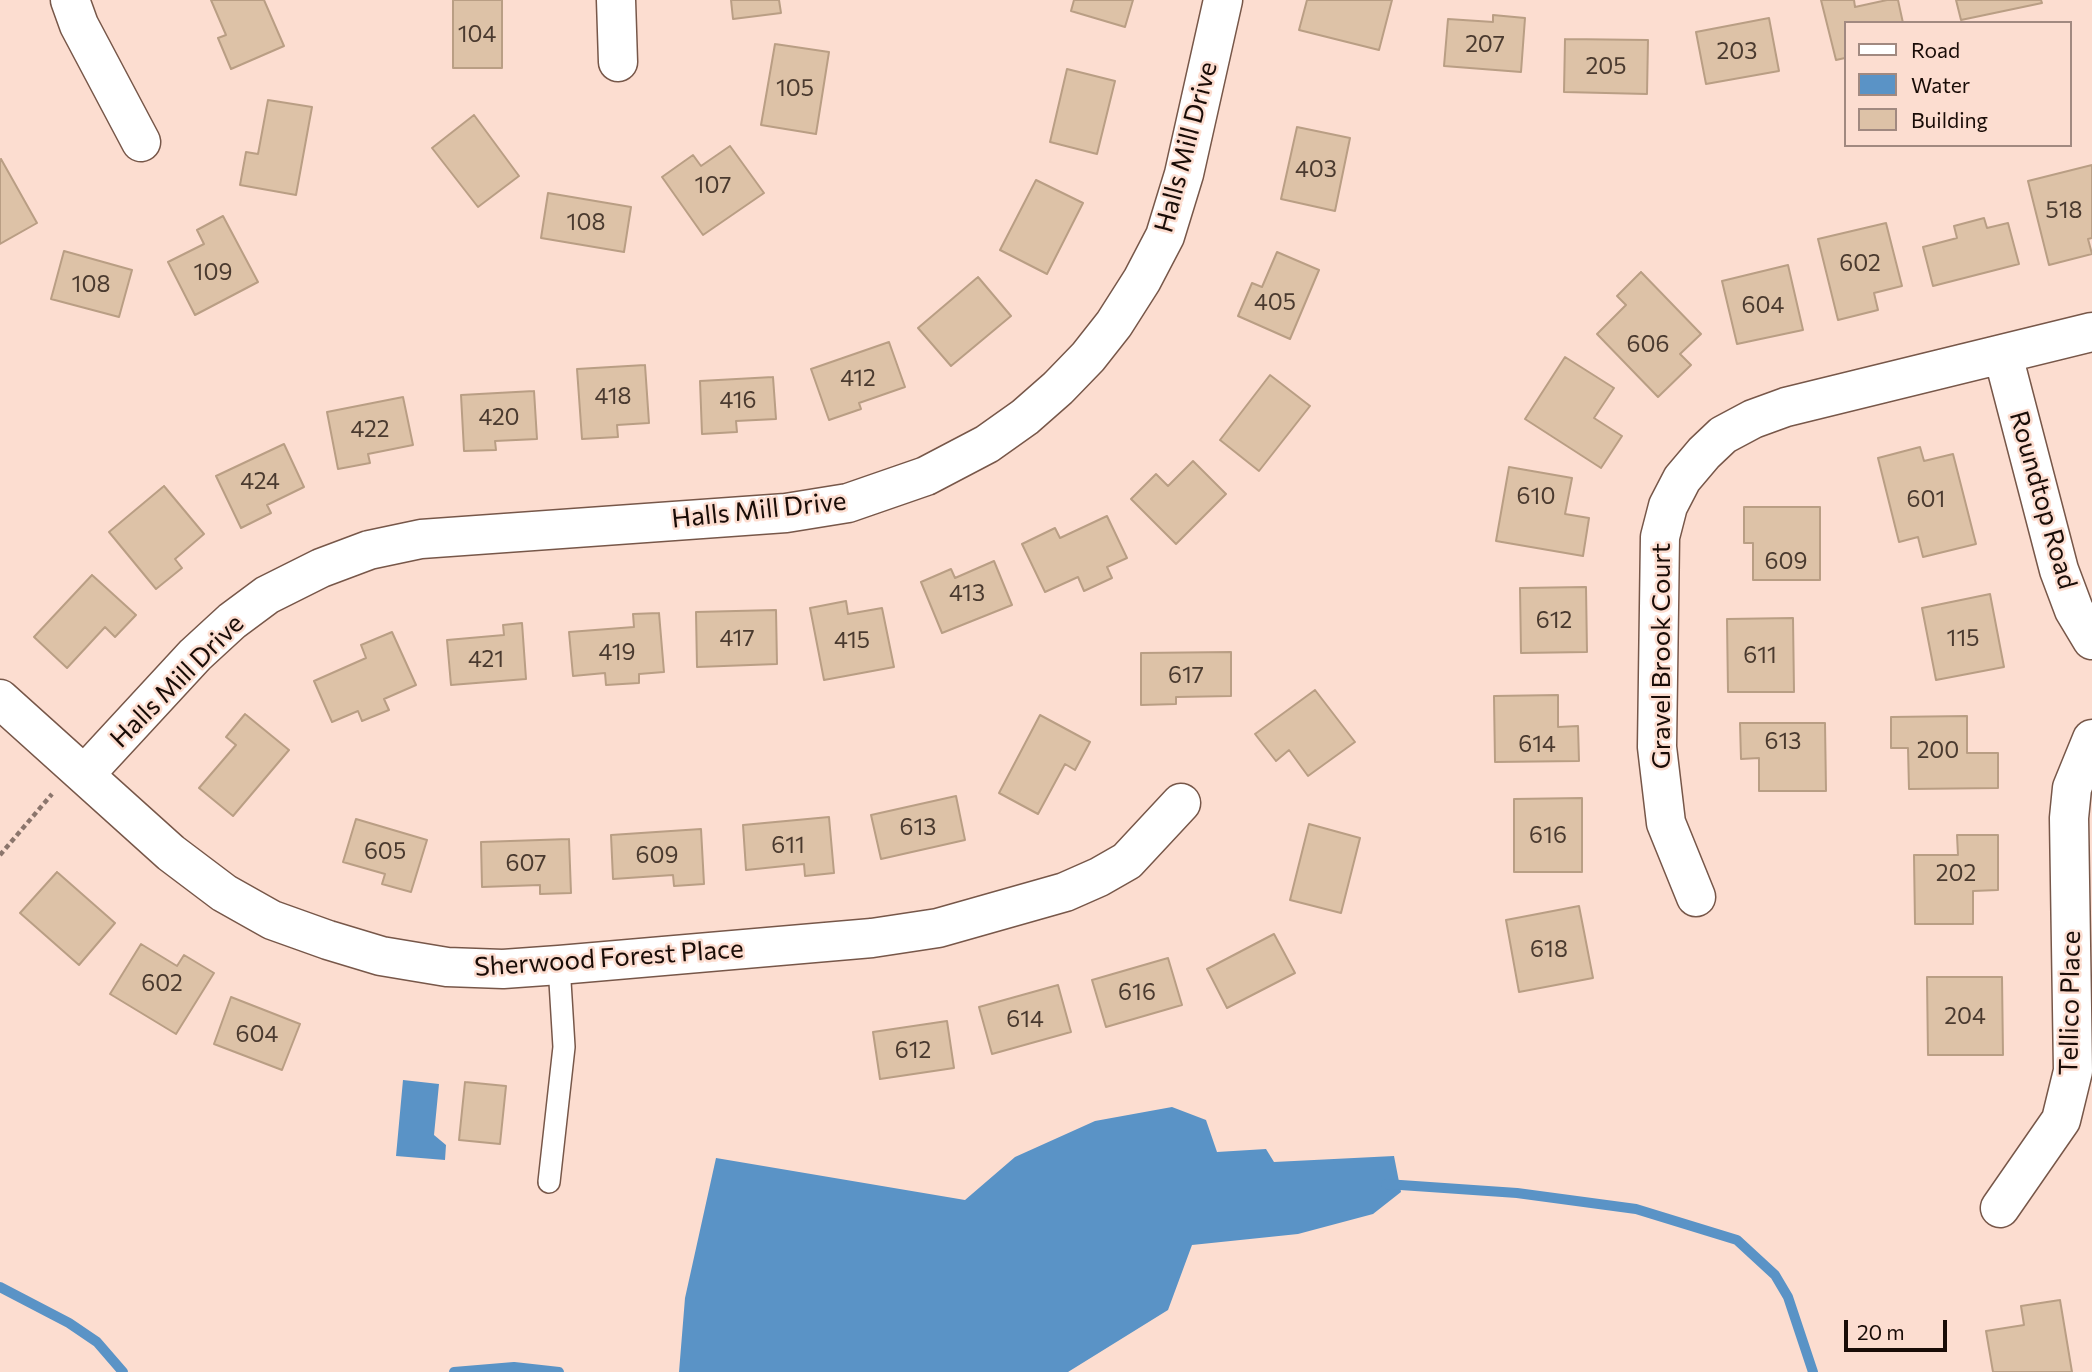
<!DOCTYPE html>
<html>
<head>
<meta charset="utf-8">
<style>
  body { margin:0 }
  #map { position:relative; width:2092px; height:1372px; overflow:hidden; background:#fcddd0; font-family:Commissioner,sans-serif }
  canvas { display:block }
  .legend { position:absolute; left:1844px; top:21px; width:228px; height:126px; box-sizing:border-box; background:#fcddd0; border:2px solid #a18980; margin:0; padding:9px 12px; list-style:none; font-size:21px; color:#190c07 }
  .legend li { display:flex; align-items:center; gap:14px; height:35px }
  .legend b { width:35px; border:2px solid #a18980 }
  .scale { position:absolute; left:1844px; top:1320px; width:103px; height:32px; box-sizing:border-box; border:4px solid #190c07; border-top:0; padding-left:9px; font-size:21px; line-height:24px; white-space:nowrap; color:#190c07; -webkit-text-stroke:5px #fcddd0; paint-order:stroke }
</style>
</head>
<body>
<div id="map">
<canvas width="2092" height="1372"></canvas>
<ul class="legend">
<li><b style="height:9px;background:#fff"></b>Road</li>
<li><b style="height:19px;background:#5a93c6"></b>Water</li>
<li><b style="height:19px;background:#ddc2a7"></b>Building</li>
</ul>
<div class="scale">20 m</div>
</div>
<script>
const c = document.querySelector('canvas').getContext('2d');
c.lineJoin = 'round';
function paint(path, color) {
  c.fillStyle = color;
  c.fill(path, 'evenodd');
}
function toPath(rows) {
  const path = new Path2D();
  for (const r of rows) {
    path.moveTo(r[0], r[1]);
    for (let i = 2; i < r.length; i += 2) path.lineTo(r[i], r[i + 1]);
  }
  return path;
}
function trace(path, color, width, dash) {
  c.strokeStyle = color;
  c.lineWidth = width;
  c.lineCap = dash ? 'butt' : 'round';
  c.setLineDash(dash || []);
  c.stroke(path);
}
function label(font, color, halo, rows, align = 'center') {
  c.font = font + ' Commissioner,sans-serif';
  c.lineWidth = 5;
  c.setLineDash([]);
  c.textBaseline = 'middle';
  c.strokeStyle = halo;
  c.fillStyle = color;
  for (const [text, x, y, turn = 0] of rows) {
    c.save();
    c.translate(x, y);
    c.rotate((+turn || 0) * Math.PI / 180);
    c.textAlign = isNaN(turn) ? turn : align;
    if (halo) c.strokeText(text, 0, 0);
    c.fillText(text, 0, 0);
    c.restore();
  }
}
const water = toPath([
  [403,1080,439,1084,434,1135,446,1145,445,1160,396,1156],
  [1172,1107,1206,1120,1217,1152,1266,1149,1274,1162,1394,1156,1401,1192,1373,1214,1298,1234,1192,1245,1168,1310,1068,1372,679,1372,685,1298,716,1158,965,1200,1015,1157,1095,1121]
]);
const stream = toPath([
  [1386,1184,1517,1193,1636,1209,1737,1240,1775,1275,1788,1297,1813,1372],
  [0,1287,69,1323,97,1342,123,1372],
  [454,1372,514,1367,559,1372]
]);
const building = toPath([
  [211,0,264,0,284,46,231,69,218,38,226,35,211,0],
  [453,0,502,0,502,68,453,68,453,0],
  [731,0,779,0,781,13,733,19,731,0],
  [1074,0,1133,0,1125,27,1071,11,1074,0],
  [1307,0,1392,0,1379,50,1299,30,1307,0],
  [1821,0,1854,0,1855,7,1887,0,1898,0,1903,23,1845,23,1845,58,1836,60,1821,0],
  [1956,0,2041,0,2042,3,1961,20,1956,0],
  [1493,15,1525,18,1521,72,1444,66,1448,19,1493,22,1493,15],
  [1769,18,1779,71,1706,84,1696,32,1769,18],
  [1565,39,1648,40,1647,94,1564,92,1565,39],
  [775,44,829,52,816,134,761,125,775,44],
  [1067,69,1115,81,1097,154,1050,142,1067,69],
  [268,100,312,107,296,195,240,185,246,152,258,154,268,100],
  [474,115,519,176,478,207,432,148,474,115],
  [1297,127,1350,138,1335,211,1281,199,1297,127],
  [730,146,764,193,703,235,662,177,693,155,701,166,730,146],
  [1,159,37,223,0,244,0,160,1,159],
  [2092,165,2092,238,2088,239,2092,254,2049,265,2028,181,2092,165],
  [1036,180,1083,203,1047,274,1000,250,1036,180],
  [548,193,631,207,624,252,541,238,548,193],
  [223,216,258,282,195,315,168,262,204,244,197,230,223,216],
  [1984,218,1987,228,2008,223,2019,264,1933,286,1923,247,1957,238,1954,226,1984,218],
  [1886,223,1902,286,1874,293,1878,310,1838,320,1818,239,1886,223],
  [64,251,132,270,119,317,51,299,64,251],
  [1277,252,1319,270,1290,339,1238,316,1252,283,1262,287,1277,252],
  [1788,265,1803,330,1737,344,1722,281,1788,265],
  [1641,272,1701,334,1680,354,1691,365,1658,397,1597,334,1626,305,1617,296,1641,272],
  [978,277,1011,316,951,366,918,328,978,277],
  [889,342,905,387,859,403,861,409,829,420,811,369,889,342],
  [1565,357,1614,388,1594,418,1622,436,1601,468,1525,419,1565,357],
  [645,365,649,423,617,425,618,437,582,439,577,369,645,365],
  [1270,375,1310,406,1259,471,1220,440,1270,375],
  [773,377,776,419,736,421,737,432,702,434,700,381,773,377],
  [534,391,537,439,495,441,496,450,464,451,461,395,534,391],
  [403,397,413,445,368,454,370,463,338,469,327,412,403,397],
  [284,444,304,487,267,505,271,513,241,528,216,476,284,444],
  [1920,447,1924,461,1953,454,1976,544,1923,557,1918,537,1899,542,1878,458,1920,447],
  [1193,461,1226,494,1176,544,1131,499,1156,474,1168,486,1193,461],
  [1509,467,1572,478,1565,514,1589,518,1583,556,1496,541,1509,467],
  [164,486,204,534,175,559,182,568,156,589,109,532,164,486],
  [1744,507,1820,507,1820,580,1753,580,1753,543,1744,543,1744,507],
  [1107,516,1127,558,1107,567,1112,578,1084,591,1078,577,1045,592,1022,544,1055,528,1060,538,1107,516],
  [994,561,1012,605,942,633,921,582,951,569,955,578,994,561],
  [92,575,136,615,115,637,105,627,67,668,34,637,92,575],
  [1586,587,1587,652,1521,653,1520,588,1586,587],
  [1990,594,2004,667,1936,680,1922,608,1990,594],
  [846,601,848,614,882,608,894,667,824,680,810,608,846,601],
  [776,610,777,664,697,667,696,612,776,610],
  [659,613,664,672,639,674,639,683,606,685,605,673,573,676,569,632,634,627,633,614,659,613],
  [1793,618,1794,692,1728,692,1727,619,1793,618],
  [522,623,526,679,451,685,447,640,504,635,503,625,522,623],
  [392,632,416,685,384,699,389,710,362,721,358,711,332,722,314,681,366,658,361,645,392,632],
  [1231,652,1231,696,1176,697,1176,704,1141,705,1141,653,1231,652],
  [1315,690,1355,742,1308,776,1289,750,1276,761,1255,734,1315,690],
  [1558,695,1558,727,1578,726,1579,761,1495,762,1494,696,1558,695],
  [245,714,289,750,233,816,199,788,236,745,226,737,245,714],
  [1040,715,1090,742,1075,770,1065,764,1038,814,999,793,1040,715],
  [1967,716,1967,753,1998,753,1998,788,1909,789,1908,748,1891,748,1891,717,1967,716],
  [1740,723,1825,723,1826,791,1759,791,1759,758,1741,759,1740,723],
  [956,796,965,840,881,859,871,815,956,796],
  [1582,798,1582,872,1514,872,1514,799,1582,798],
  [829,817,834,873,805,876,804,864,746,870,743,825,829,817],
  [356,819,427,840,411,892,382,884,385,874,343,862,356,819],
  [1309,824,1360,838,1341,913,1290,900,1309,824],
  [701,829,704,884,674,886,673,875,613,879,611,835,701,829],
  [1957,835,1998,835,1998,890,1973,891,1973,924,1915,924,1914,855,1958,855,1957,835],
  [569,839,571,893,540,894,540,885,482,887,481,842,569,839],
  [57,872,115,923,79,965,20,913,57,872],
  [1579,906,1593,978,1519,992,1506,920,1579,906],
  [1274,934,1295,973,1227,1008,1207,969,1274,934],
  [141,944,177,966,184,955,214,973,176,1034,110,994,141,944],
  [1168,958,1182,1005,1106,1027,1092,980,1168,958],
  [1927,977,2002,977,2003,1055,1928,1055,1927,977],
  [1058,985,1071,1032,992,1054,979,1007,1058,985],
  [231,997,300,1024,282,1070,214,1044,231,997],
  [947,1021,954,1068,880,1079,873,1032,947,1021],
  [465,1082,506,1086,500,1144,459,1140,465,1082],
  [2060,1300,2072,1372,1993,1372,1986,1331,2024,1325,2021,1306,2060,1300]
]);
const path = toPath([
  [0,855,52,794]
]);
const service = toPath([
  [549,1182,564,1047,559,965]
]);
const minor = toPath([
  [70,0,79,25,141,142],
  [616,0,618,62],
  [2003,355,2059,570,2074,610,2092,640],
  [0,699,171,853,224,893,272,920,328,940,381,956,447,967,503,969,559,965,872,938,938,928,1065,892,1099,877,1127,861,1181,803],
  [85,774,195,655,232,621,267,595,321,568,369,550,421,539,786,513,848,503,926,476,987,444,1025,417,1058,388,1088,357,1114,324,1142,280,1165,236,1184,174,1223,0],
  [1696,897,1666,823,1657,747,1660,537,1668,506,1682,479,1704,453,1723,435,1753,419,1786,407,2092,332],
  [2000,1208,2061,1120,2073,1071,2069,818,2072,788,2092,739]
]);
const numberNames = [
  ["104",477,34],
  ["207",1485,44],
  ["203",1737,51],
  ["205",1606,66],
  ["105",795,88],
  ["403",1316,169],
  ["107",713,185],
  ["518",2064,210],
  ["108",586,222],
  ["602",1860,263],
  ["109",213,272],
  ["108",91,284],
  ["405",1275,302],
  ["604",1763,305],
  ["606",1648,344],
  ["412",858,378],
  ["418",613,396],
  ["416",738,400],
  ["420",499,417],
  ["422",370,429],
  ["424",260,481],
  ["610",1536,496],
  ["601",1926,499],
  ["609",1786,561],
  ["413",967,593],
  ["612",1554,620],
  ["417",737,638],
  ["115",1963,638],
  ["415",852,640],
  ["419",617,652],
  ["611",1760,655],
  ["421",486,659],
  ["617",1186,675],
  ["613",1783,741],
  ["614",1537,744],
  ["200",1938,750],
  ["613",918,827],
  ["616",1548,835],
  ["611",788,845],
  ["605",385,851],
  ["609",657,855],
  ["607",526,863],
  ["202",1956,873],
  ["618",1549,949],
  ["602",162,983],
  ["616",1137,992],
  ["204",1965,1016],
  ["614",1025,1019],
  ["604",257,1034],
  ["612",913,1050]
];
const streetNames = [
  ["Halls Mill Drive",1186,147,-75],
  ["Roundtop Road",2043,500,74],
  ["Halls Mill Drive",759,510,-6],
  ["Gravel Brook Court",1661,656,-90],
  ["Halls Mill Drive",177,681,-45],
  ["Sherwood Forest Place",609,958,-4],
  ["Tellico Place",2070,1003,-89]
];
paint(water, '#5a93c6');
trace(stream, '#5a93c6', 10);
paint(building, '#ddc2a7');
trace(building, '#b99e84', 2);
trace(service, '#775749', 24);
trace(minor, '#775749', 41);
trace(path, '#8b756c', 4.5, [5, 3.5]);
trace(service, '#fff', 21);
trace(minor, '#fff', 38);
label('23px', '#4a3a2f', null, numberNames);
label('26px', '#190c07', '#fcddd0', streetNames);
</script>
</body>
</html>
